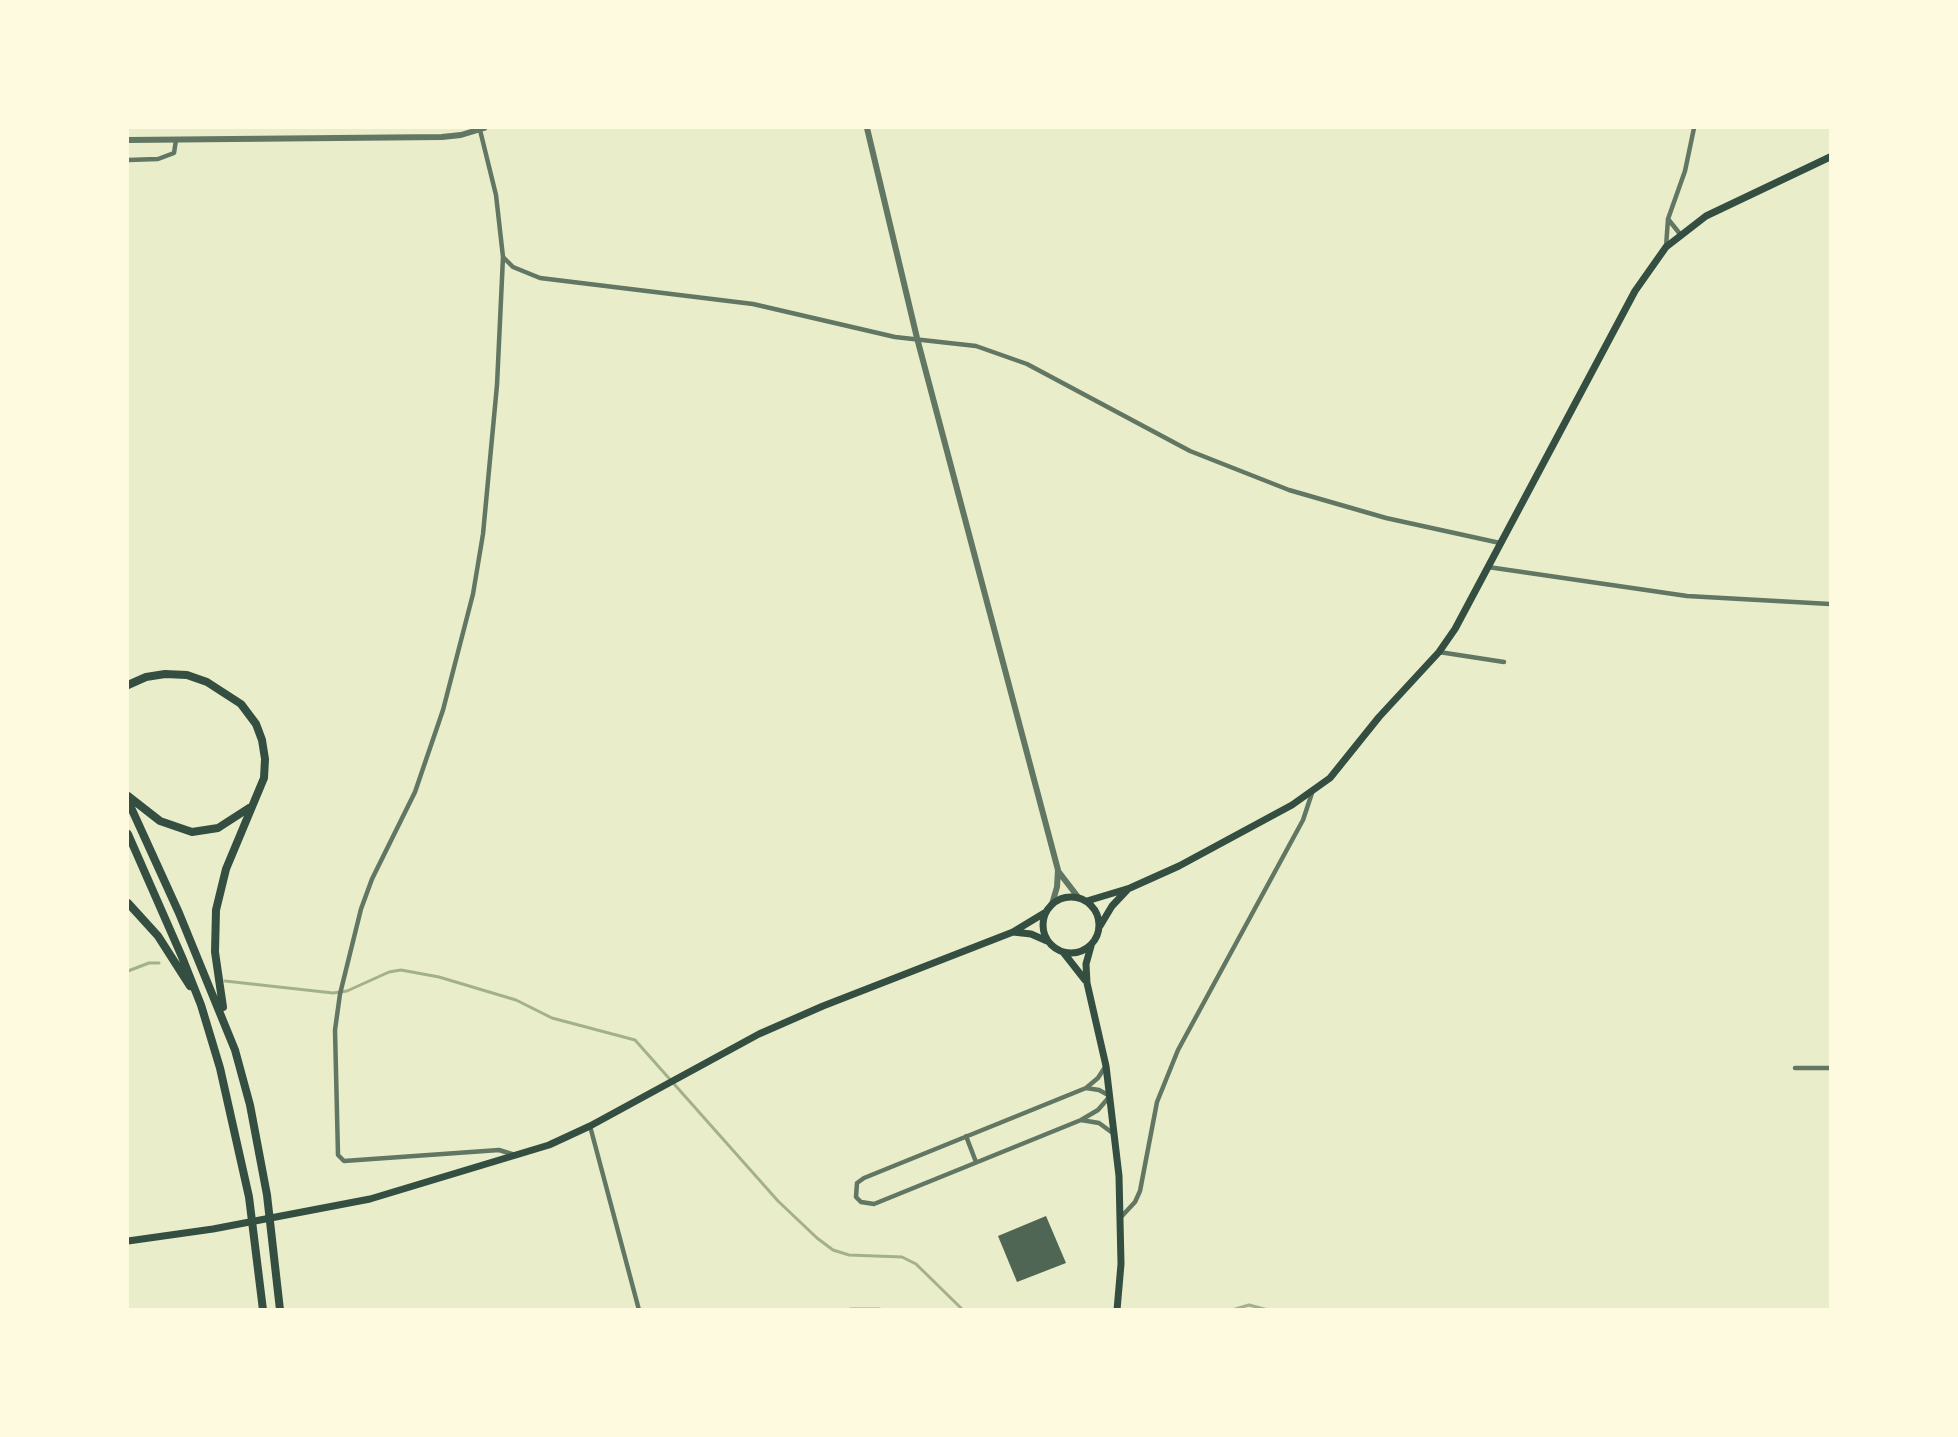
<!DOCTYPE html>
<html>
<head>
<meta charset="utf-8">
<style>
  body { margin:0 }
  #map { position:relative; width:1958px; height:1437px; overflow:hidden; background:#e9edc9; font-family:"Noto Serif",serif }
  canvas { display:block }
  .frame { position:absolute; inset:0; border:129px solid #fefae0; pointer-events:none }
</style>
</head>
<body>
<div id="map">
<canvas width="1958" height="1437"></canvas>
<div class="frame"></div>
</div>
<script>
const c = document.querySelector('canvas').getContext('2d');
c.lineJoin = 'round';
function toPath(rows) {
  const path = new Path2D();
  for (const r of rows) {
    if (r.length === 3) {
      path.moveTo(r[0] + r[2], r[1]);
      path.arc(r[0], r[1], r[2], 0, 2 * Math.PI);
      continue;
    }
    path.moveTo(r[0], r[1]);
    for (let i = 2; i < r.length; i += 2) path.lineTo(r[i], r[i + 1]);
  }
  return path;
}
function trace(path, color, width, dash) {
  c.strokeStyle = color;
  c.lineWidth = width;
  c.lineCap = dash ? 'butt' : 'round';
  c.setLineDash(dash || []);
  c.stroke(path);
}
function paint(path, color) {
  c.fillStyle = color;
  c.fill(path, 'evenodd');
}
const stream = toPath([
  [128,971,149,963,159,963],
  [225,981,333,993,347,991,389,972,401,970,439,977,516,1000,552,1018,635,1040,778,1201,817,1238,833,1250,849,1255,902,1257,916,1264,963,1310],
  [1232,1310,1249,1305,1268,1310]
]);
const building = toPath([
  [1046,1216,1066,1263,1017,1282,998,1236]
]);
const minor = toPath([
  [480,130,496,195,503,257,497,385,483,534,473,594,443,710,415,792,372,879,361,909,340,994,335,1030,338,1155,344,1161,499,1150,515,1155],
  [128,160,158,159,174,153,176,140],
  [1668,219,1680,234],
  [1666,247,1668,219,1685,171,1694,128],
  [503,257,513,267,540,278,753,304,895,337,976,346,1027,364,1190,451,1289,490,1386,518,1500,543],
  [1488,567,1687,596,1830,604],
  [1439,652,1504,662],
  [1795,1068,1830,1068],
  [1086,1088,1099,1090,1110,1096,1098,1110,1081,1120,874,1204,861,1202,856,1197,857,1183,864,1178,1086,1088,1098,1078,1105,1067],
  [1081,1120,1099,1123,1114,1134],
  [590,1126,639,1310],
  [966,1136,976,1162],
  [1122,1216,1135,1202,1140,1191,1157,1102,1178,1050,1303,820,1312,793],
  [850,1310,880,1310]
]);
const tertiary = toPath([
  [867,128,917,338,1058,870,1057,887,1052,904],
  [128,140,442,137,461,135,484,128],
  [1058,871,1078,897]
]);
const secondary = toPath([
  [1071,925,28],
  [1087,901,1130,888,1179,866,1292,805,1330,778,1379,717,1439,652,1455,629,1635,291,1666,247,1706,216,1830,157],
  [1100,926,1112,906,1128,889],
  [1013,932,1031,934,1047,941],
  [1091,946,1086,964,1087,983,1106,1066,1119,1176,1121,1264,1117,1310],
  [1063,952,1085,980],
  [128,1241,213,1229,370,1199,549,1145,590,1126,759,1034,823,1006,1013,932,1046,912]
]);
const motorway = toPath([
  [128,685,146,677,165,674,187,675,207,682,241,704,256,724,262,740,265,759,264,778,226,869,216,910,215,952,223,1007],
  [128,796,160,821,192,832,218,828,249,808],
  [128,801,179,913,235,1050,250,1105,267,1195,280,1310],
  [128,834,182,957,201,1005,220,1068,249,1197,263,1310],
  [128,903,158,936,190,986]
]);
trace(stream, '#a3b18a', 3);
paint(building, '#4f6655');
trace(minor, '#617663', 4.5);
trace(tertiary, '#617663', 6);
trace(secondary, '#344e41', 7);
trace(motorway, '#344e41', 8);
</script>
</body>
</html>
